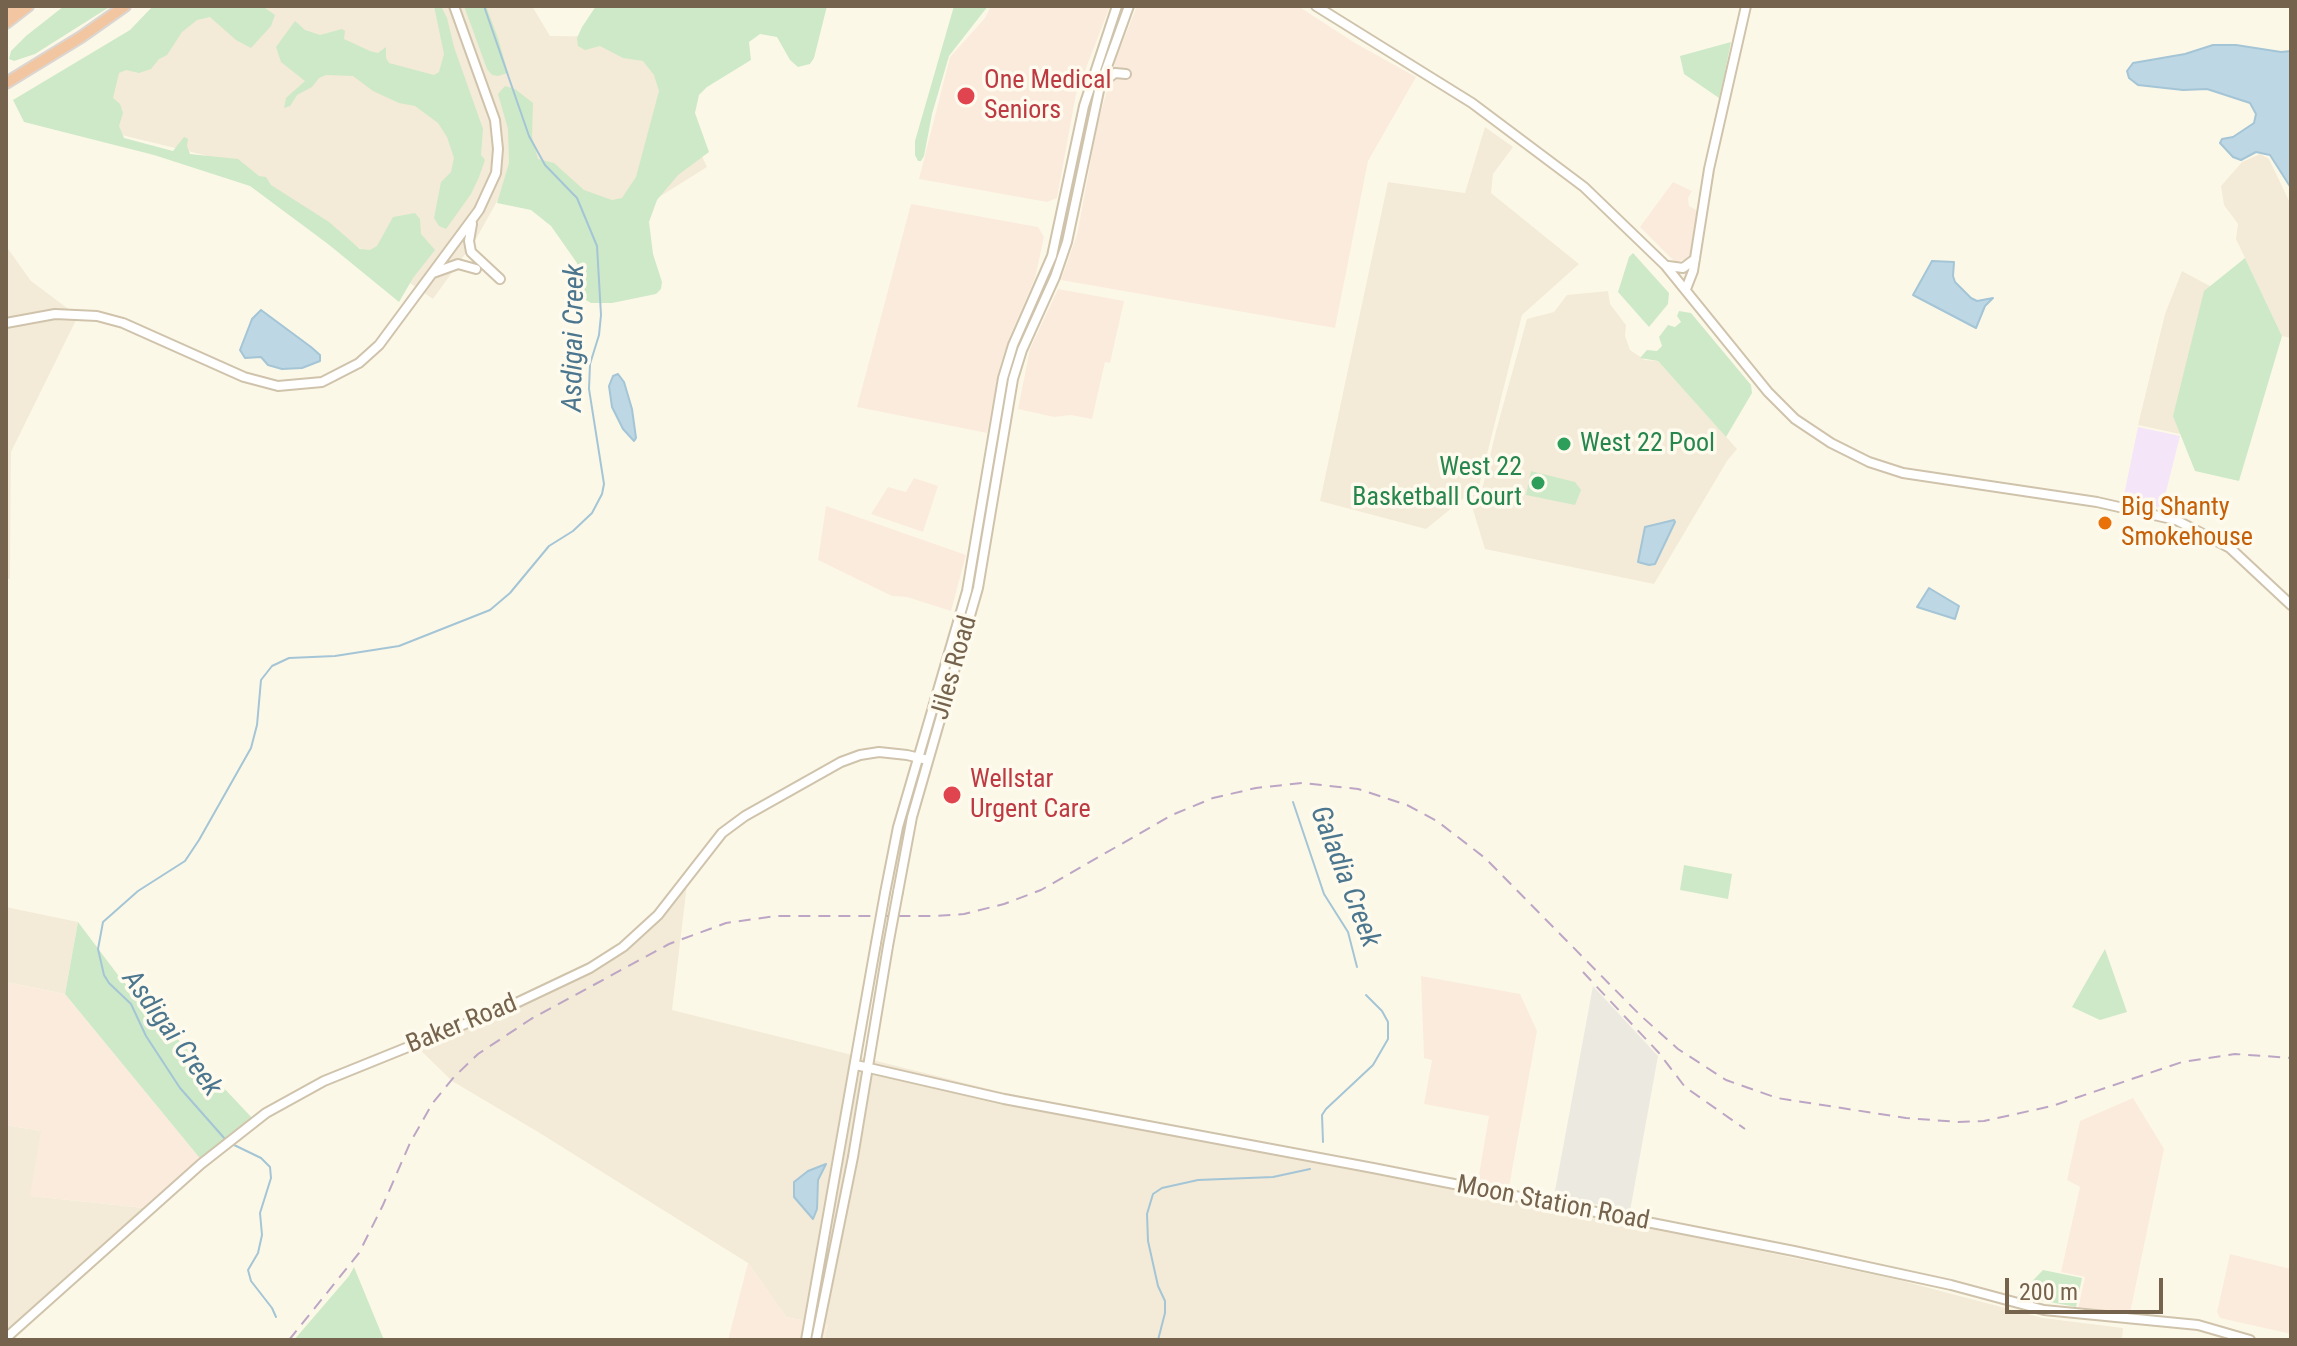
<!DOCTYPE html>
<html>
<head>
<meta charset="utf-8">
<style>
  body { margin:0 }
  #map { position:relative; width:2297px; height:1346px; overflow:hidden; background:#fcf8e8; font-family:"Roboto Condensed",sans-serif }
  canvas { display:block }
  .frame { position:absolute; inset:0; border:8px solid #75634d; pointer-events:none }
  .scale { position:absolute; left:2005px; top:1278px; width:158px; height:36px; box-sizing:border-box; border:4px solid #75634d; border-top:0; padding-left:10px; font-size:24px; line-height:28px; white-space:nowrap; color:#75634d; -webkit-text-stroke:6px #fefbee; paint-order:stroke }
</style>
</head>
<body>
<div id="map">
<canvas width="2297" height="1346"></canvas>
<div class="frame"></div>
<div class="scale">200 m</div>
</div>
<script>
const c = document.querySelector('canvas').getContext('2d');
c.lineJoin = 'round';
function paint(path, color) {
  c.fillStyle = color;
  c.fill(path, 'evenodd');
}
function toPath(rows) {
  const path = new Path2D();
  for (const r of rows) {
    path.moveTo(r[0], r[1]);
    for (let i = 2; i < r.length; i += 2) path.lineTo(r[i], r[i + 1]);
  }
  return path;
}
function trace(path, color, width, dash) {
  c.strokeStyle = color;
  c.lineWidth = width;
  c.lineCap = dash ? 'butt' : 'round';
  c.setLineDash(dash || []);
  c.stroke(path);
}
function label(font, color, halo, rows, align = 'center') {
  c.font = font + ' "Roboto Condensed",sans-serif';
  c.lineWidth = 7;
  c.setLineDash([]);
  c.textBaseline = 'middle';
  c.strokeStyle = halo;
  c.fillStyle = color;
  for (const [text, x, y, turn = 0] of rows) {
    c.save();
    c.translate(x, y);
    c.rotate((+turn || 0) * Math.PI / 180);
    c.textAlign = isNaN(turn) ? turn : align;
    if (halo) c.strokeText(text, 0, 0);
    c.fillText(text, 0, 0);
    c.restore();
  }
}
const residential = toPath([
  [175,6,532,6,550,36,647,37,707,167,640,209,510,178,476,239,433,299,237,163,18,110],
  [1485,127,1513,147,1493,174,1491,193,1579,264,1522,315,1479,486,1426,529,1320,501,1388,182,1465,193],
  [2260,154,2269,159,2291,205,2291,338,2282,336,2236,239,2238,224,2224,205,2221,186,2242,162],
  [6,246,31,281,78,316,11,452,10,579,6,579],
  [2182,271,2219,291,2180,434,2138,425,2165,314],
  [1608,291,1610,304,1626,325,1625,336,1630,350,1645,360,1658,361,1737,449,1727,461,1654,584,1485,549,1469,497,1482,490,1496,431,1527,319,1554,312,1567,295],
  [688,876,672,1010,997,1091,1899,1280,2043,1318,2123,1328,2122,1340,824,1340,828,1325,786,1317,748,1263,538,1132,452,1081,413,1043,515,1001,592,961,652,922],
  [6,907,78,922,65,994,6,982],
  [6,1125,42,1131,31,1196,145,1208,72,1284,6,1339]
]);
const commercial = toPath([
  [991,6,1110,6,1076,94,1057,198,1047,202,919,179,950,57,985,18],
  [1137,6,1298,6,1355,43,1416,77,1368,161,1335,328,1061,280,1077,235,1098,122,1116,59],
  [1673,182,1692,191,1688,198,1689,206,1698,211,1690,258,1679,261,1674,261,1640,227],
  [911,204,1038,227,1044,237,1035,278,1010,336,999,370,987,433,857,407],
  [1058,289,1124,301,1110,363,1105,362,1092,419,1071,415,1054,417,1018,409,1030,349],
  [914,478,938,486,923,532,871,514,888,487,906,492],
  [826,506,966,555,951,611,907,597,892,596,818,560],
  [1421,976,1520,994,1537,1031,1509,1187,1478,1181,1489,1116,1424,1104,1432,1060,1424,1058],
  [6,982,65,994,203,1162,145,1208,30,1196,41,1131,6,1125],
  [2133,1098,2164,1149,2130,1313,2078,1309,2085,1277,2061,1272,2080,1187,2067,1180,2080,1121],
  [2230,1254,2291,1269,2291,1334,2220,1318,2217,1312],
  [748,1263,786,1317,828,1325,824,1340,728,1340]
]);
const industrial = toPath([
  [1593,986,1658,1056,1630,1211,1554,1196]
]);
const education = toPath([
  [2138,427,2180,436,2162,508,2126,499,2124,495]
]);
const green = toPath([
  [64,6,111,6,35,54,14,61,9,59,11,51,26,36],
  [153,6,262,6,275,15,271,26,251,48,236,40,210,17,197,20,182,32,167,55,159,59,151,69,139,73,126,70,119,73,113,98,120,104,123,113,119,126,124,138,173,151,184,137,188,139,187,146,190,154,238,159,259,176,266,177,271,185,329,222,360,249,370,250,377,246,393,217,415,213,420,219,421,234,435,250,413,278,399,302,328,244,250,186,154,155,24,122,13,100,130,30],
  [434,6,441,6,447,18,454,47,483,129,481,155,485,160,479,177,471,194,446,229,439,226,434,218,441,182,451,172,454,158,447,137,438,123,415,106,399,103,373,91,353,76,326,75,319,78,312,87,297,95,290,106,284,108,286,98,305,81,281,62,276,47,295,21,305,30,320,35,342,29,345,31,344,39,370,51,378,53,386,47,386,58,389,63,434,75,439,72,444,54],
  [464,6,486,6,498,38,508,73,498,76,492,75,487,69],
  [596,6,827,6,814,58,810,64,798,67,790,60,777,37,760,34,749,42,751,60,707,87,699,95,695,113,709,152,678,175,657,200,649,222,653,254,662,282,661,289,656,294,612,303,591,303,584,299,578,290,577,263,551,226,531,210,497,203,509,163,508,129,498,94,505,86,515,89,533,103,532,137,538,159,554,163,584,190,612,200,622,198,636,177,659,91,654,75,643,61,623,58,600,46,585,50,578,46,577,38,582,27],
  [954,6,988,6,949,56,932,114,924,156,921,161,918,161,915,155,915,141],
  [1731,42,1724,77,1719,98,1684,74,1680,56],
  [1633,253,1669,293,1668,304,1649,327,1618,292,1629,257],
  [2245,258,2282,336,2239,481,2195,471,2173,416,2204,291],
  [1679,311,1691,313,1751,385,1752,393,1726,437,1658,361,1640,358,1647,350,1657,351,1662,346,1659,337,1668,325,1675,327,1681,322,1677,316],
  [1531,471,1575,482,1581,490,1575,505,1526,495],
  [1684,865,1732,874,1728,899,1680,890],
  [78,922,121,979,255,1121,203,1162,65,994],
  [2105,949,2127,1012,2100,1020,2072,1007],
  [354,1267,384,1340,294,1340,349,1276],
  [2043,1270,2082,1278,2076,1307,2018,1296]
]);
const water = toPath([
  [2213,45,2236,45,2281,52,2291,51,2291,188,2270,155,2256,152,2241,160,2233,157,2220,143,2222,139,2233,137,2254,123,2256,114,2250,103,2207,89,2183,90,2138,85,2129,78,2127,71,2133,63,2185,54,2213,45],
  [1932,261,1954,262,1953,276,1955,282,1971,298,1977,301,1993,298,1985,306,1976,328,1913,295,1932,261],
  [261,310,311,347,320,355,320,361,302,368,282,369,268,365,261,357,245,358,240,350,252,319,261,310],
  [618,374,624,382,632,409,636,438,634,441,623,429,612,407,609,386,613,376,618,374],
  [1674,520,1675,522,1655,564,1649,565,1638,562,1645,527,1674,520],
  [1929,588,1959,606,1955,619,1917,607,1929,588],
  [826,1164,818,1180,817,1209,813,1219,794,1197,794,1182,808,1171,826,1164]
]);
const stream = toPath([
  [1293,802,1324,894,1348,932,1357,967],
  [225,1139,180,1088,146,1036,131,1004,109,983,104,975,98,949,103,922,138,891,185,861,199,840,251,748,257,725,261,680,272,666,289,658,335,656,399,646,490,610,510,593,549,546,573,531,592,513,602,494,604,484,589,389,590,364,599,335,601,315,597,246,577,198,545,165,529,136,484,6],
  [1323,1142,1322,1115,1326,1109,1373,1065,1388,1039,1388,1022,1382,1011,1366,995],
  [230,1143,261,1158,270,1167,271,1178,260,1213,262,1235,258,1253,248,1270,251,1281,272,1308,276,1317],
  [1158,1340,1165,1313,1165,1301,1158,1286,1148,1241,1147,1214,1153,1194,1162,1188,1198,1180,1273,1177,1310,1169]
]);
const secondary = toPath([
  [1316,6,1472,103,1584,187,1665,265,1768,392,1795,419,1831,443,1869,462,1903,473,2097,502,2176,520,2230,548,2291,605],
  [1103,82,1115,73,1126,74],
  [472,224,469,241,471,252,500,279],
  [1668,266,1683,268,1695,259],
  [433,273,458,264,476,269],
  [1686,289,1693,271,1709,169,1746,6],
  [6,323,55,314,97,316,123,323,244,377,278,386,322,382,359,363,379,345,479,210,496,173,498,149,495,120,454,6],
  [898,892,912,817,978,588,1013,379,1022,350,1055,277,1067,242,1100,86,1129,6],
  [885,893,898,827,967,591,1003,378,1013,345,1052,256,1084,106,1117,6],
  [856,1065,1004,1099,1373,1168,1794,1251,1951,1285,2044,1310,2198,1325,2250,1340],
  [6,1338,201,1164,266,1113,324,1081,512,1005,590,968,623,947,658,915,722,833,745,816,841,762,860,755,879,752,907,755,928,760],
  [806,1340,876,943],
  [816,1340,853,1157,888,946]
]);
const highway = toPath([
  [6,10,12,6],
  [6,23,28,6],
  [6,83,81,37,125,6]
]);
const rail = toPath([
  [1583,972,1659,1053,1685,1087,1745,1129],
  [289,1340,359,1253,383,1205,410,1143,432,1104,454,1077,478,1054,531,1019,669,944,726,923,776,916,934,916,964,914,1004,904,1041,890,1172,815,1213,798,1256,788,1302,783,1358,789,1407,805,1437,821,1485,858,1640,1015,1678,1049,1726,1080,1777,1098,1906,1118,1958,1122,1984,1121,2052,1106,2182,1062,2235,1054,2291,1058]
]);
const secondaryBridge = toPath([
  [876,943,885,893],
  [888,946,898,892]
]);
const markers = [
  [966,96,10,"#e0444e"],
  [1564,444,8,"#2e9e5b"],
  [1538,483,8,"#2e9e5b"],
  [2105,523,8,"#e8710a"],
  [952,795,10,"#e0444e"]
];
const healthNames = [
  ["One Medical",984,81],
  ["Seniors",984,111],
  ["Wellstar",970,780],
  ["Urgent Care",970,810]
];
const leisureNames = [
  ["West 22 Pool",1580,444],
  ["West 22",1522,468,"right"],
  ["Basketball Court",1522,498,"right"]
];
const foodNames = [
  ["Big Shanty",2121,508],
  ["Smokehouse",2121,538]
];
const streetNames = [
  ["Jiles Road",955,668,-74],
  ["Baker Road",462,1025,-22],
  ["Moon Station Road",1553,1204,11]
];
const waterNames = [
  ["Asdigai Creek",575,338,-89],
  ["Galadia Creek",1344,877,69],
  ["Asdigai Creek",171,1034,54]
];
paint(residential, '#f3ebd7');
paint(commercial, '#fbebdd');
paint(industrial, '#ece9e1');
paint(education, '#f5e5f8');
paint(green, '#cee9c7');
paint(water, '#bdd7e5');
trace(water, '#a4c5d6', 2);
trace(stream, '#a4c5d6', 2);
trace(secondary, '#d0c3ac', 12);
trace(highway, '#dbd6d1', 14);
trace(secondary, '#fff', 8);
trace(highway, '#f3c6a2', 10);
trace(rail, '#bda6c5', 2, [12, 8]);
trace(secondaryBridge, '#d0c3ac', 12, []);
trace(secondaryBridge, '#fff', 8);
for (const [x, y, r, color] of markers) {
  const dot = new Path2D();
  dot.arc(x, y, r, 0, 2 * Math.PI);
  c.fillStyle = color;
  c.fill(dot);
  trace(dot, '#fefbee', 3);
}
label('26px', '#be3a42', '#fefbee', healthNames, 'left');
label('26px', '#27864d', '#fefbee', leisureNames, 'left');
label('26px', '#c56008', '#fefbee', foodNames, 'left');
label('26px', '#75634d', '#fefbee', streetNames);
label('italic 28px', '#4b768e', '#fefbee', waterNames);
</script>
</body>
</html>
